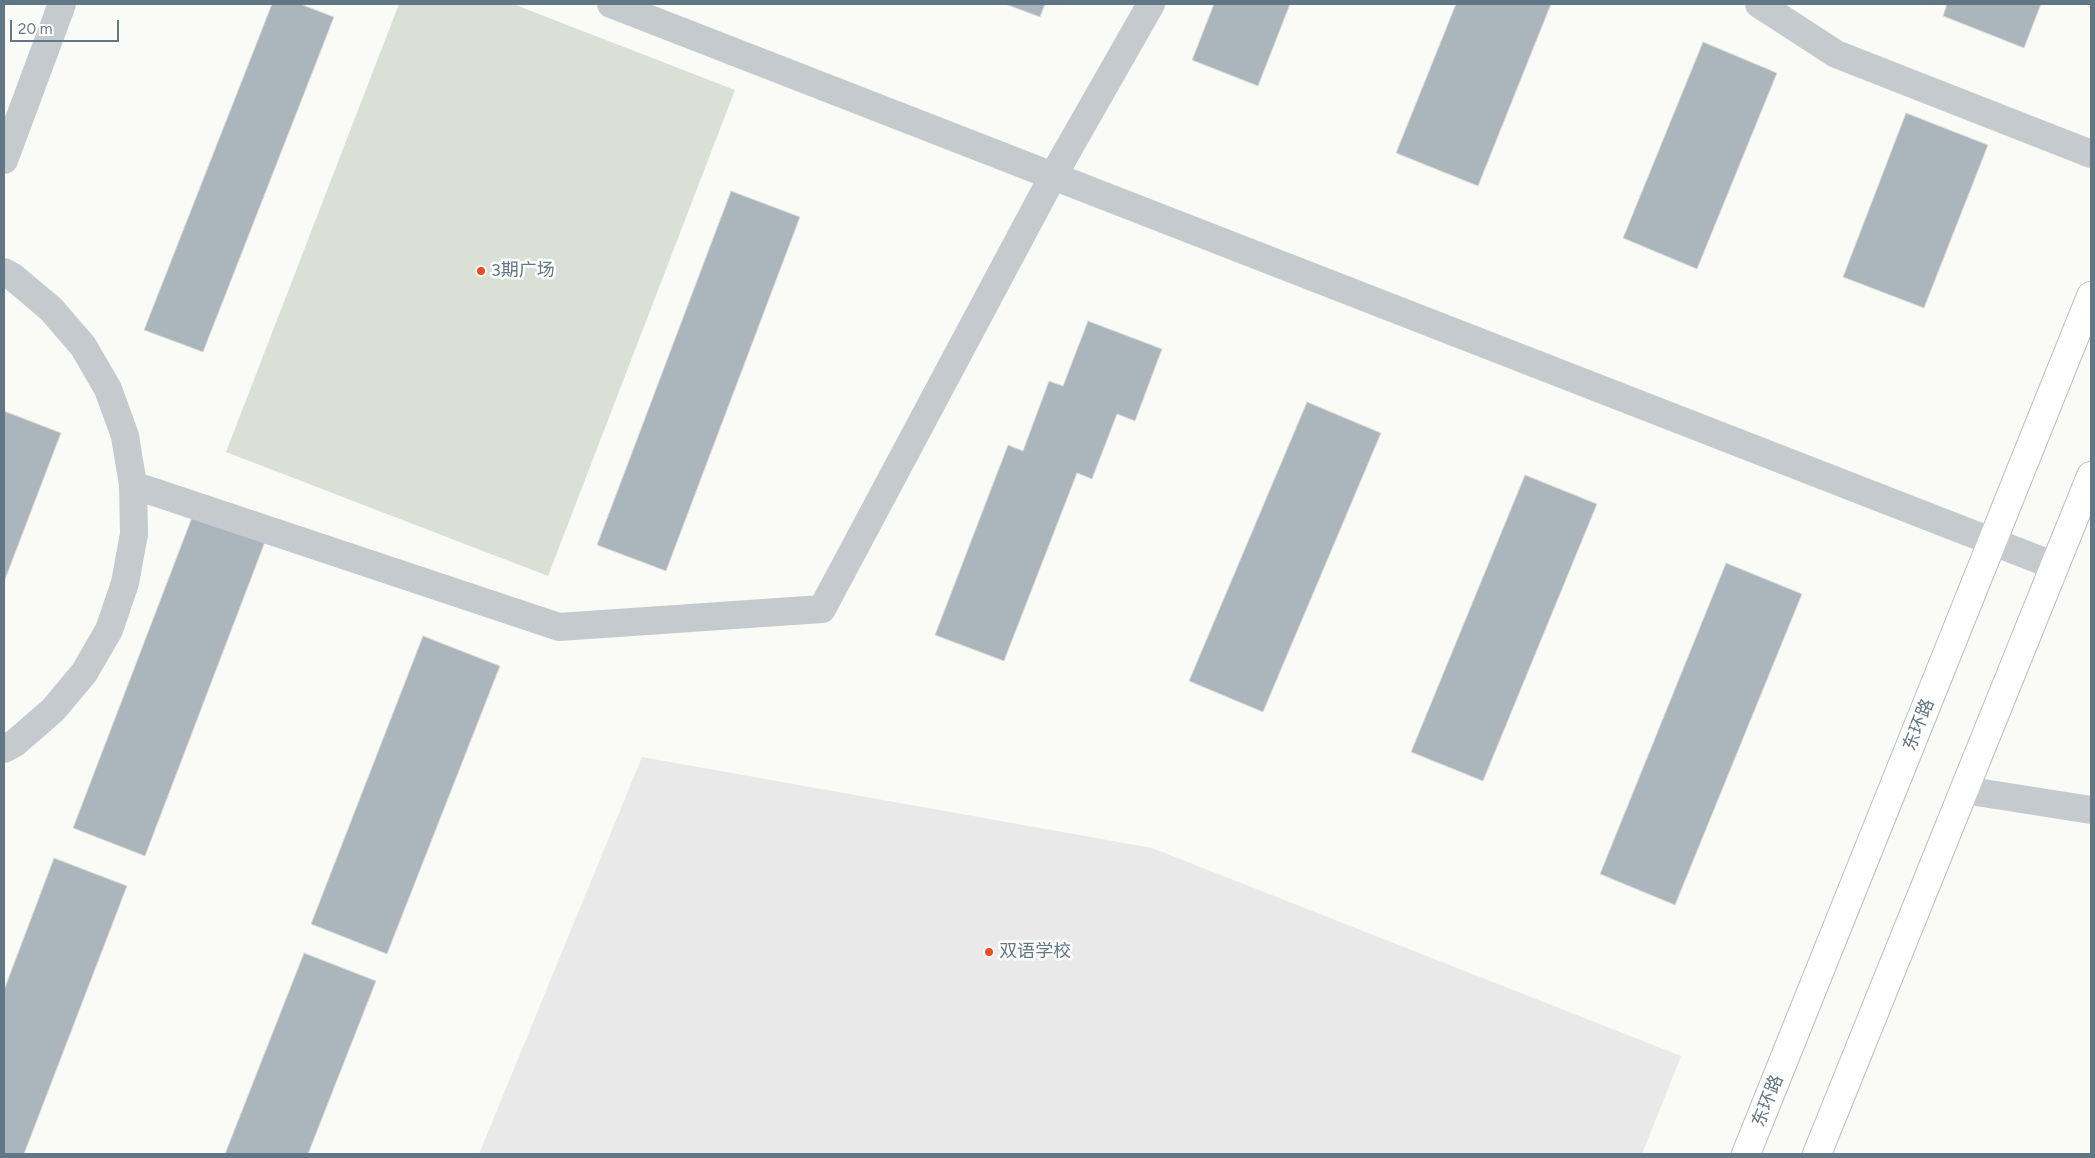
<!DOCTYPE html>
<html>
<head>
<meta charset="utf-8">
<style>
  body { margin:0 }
  #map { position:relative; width:2095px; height:1158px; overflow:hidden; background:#fafaf7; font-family:Figtree,sans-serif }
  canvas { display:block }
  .frame { position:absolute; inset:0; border:5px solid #627785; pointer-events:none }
  .scale { position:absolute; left:10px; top:20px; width:109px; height:22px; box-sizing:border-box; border:2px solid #627785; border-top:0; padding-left:6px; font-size:15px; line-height:18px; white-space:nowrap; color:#627785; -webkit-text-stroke:4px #fff; paint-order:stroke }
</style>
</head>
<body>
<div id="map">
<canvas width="2095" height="1158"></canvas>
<div class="frame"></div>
<div class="scale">20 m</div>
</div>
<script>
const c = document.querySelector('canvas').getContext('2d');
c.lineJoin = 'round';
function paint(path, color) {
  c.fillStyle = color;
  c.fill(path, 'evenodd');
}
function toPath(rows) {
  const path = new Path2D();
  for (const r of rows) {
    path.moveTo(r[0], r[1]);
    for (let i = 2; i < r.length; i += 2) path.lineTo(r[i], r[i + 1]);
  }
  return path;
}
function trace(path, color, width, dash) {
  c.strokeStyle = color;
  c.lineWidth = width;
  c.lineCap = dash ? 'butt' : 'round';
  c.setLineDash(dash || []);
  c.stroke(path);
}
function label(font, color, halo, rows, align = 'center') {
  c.font = font + ' Figtree,"Noto Sans SC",sans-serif';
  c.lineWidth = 5;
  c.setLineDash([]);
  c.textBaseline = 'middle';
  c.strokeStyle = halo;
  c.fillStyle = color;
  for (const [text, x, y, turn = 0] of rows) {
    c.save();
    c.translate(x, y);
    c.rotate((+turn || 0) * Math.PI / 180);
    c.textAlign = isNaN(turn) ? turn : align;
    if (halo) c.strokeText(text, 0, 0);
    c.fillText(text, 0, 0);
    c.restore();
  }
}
const built = toPath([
  [642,757,1152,848,1681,1056,1642,1154,479,1154]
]);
const green = toPath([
  [399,4,513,4,735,90,548,576,226,452]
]);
const building = toPath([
  [272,4,300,4,334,17,203,352,144,330,272,4],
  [1005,4,1045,4,1040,17,1005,4],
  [1214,4,1290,4,1258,86,1192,60,1214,4],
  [1456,4,1551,4,1478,186,1396,153,1456,4],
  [1947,4,2041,4,2024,48,1943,16,1947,4],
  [1703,42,1777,73,1697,269,1623,238,1703,42],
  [1906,113,1988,145,1924,308,1843,277,1906,113],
  [731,191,800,217,666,571,597,545,731,191],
  [1088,321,1162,349,1135,421,1117,414,1092,479,1077,473,1004,661,935,635,1008,445,1023,451,1049,381,1063,386,1088,321],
  [1307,402,1381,433,1263,712,1189,681,1307,402],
  [4,411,61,433,4,582,4,411],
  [1525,475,1597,504,1483,781,1411,752,1525,475],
  [196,507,268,534,145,856,73,828,196,507],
  [1726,563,1802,594,1675,905,1600,874,1726,563],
  [423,636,500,666,387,954,311,924,423,636],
  [54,858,127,886,24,1154,4,1154,4,990,54,858],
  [304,953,376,981,308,1154,225,1154,304,953]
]);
const minor = toPath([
  [1759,4,1836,54,2091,154],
  [4,160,62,4],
  [4,272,13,277,51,309,83,346,108,389,125,436,133,485,134,534,125,583,109,630,84,673,53,710,15,743,4,749],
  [133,485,559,627,822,609,1053,176,1151,4],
  [1964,790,2091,810]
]);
const tertiary = toPath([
  [611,4,2055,566]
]);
const primary = toPath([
  [1746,1154,2091,296],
  [1817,1154,2091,476]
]);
const markers = [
  [481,271,5,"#f24a1e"],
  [989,952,5,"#f24a1e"]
];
const poiNames = [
  ["3期广场",491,271],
  ["双语学校",999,952]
];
const streetNames = [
  ["东环路",1919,725,-68],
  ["东环路",1768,1101,-68]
];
paint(built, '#e8e9e8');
paint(green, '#dae0d6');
paint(building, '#abb5bc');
trace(building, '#dcdcd9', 1);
trace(primary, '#b7bdc1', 30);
trace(minor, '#c4cacd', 28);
trace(tertiary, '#c4cacd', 28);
trace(primary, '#fff', 28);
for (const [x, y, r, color] of markers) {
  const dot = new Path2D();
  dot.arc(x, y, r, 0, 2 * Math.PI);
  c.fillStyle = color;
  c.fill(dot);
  trace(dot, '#fff', 2);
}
label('18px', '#627785', '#fff', poiNames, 'left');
label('18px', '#627785', '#fff', streetNames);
</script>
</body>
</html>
